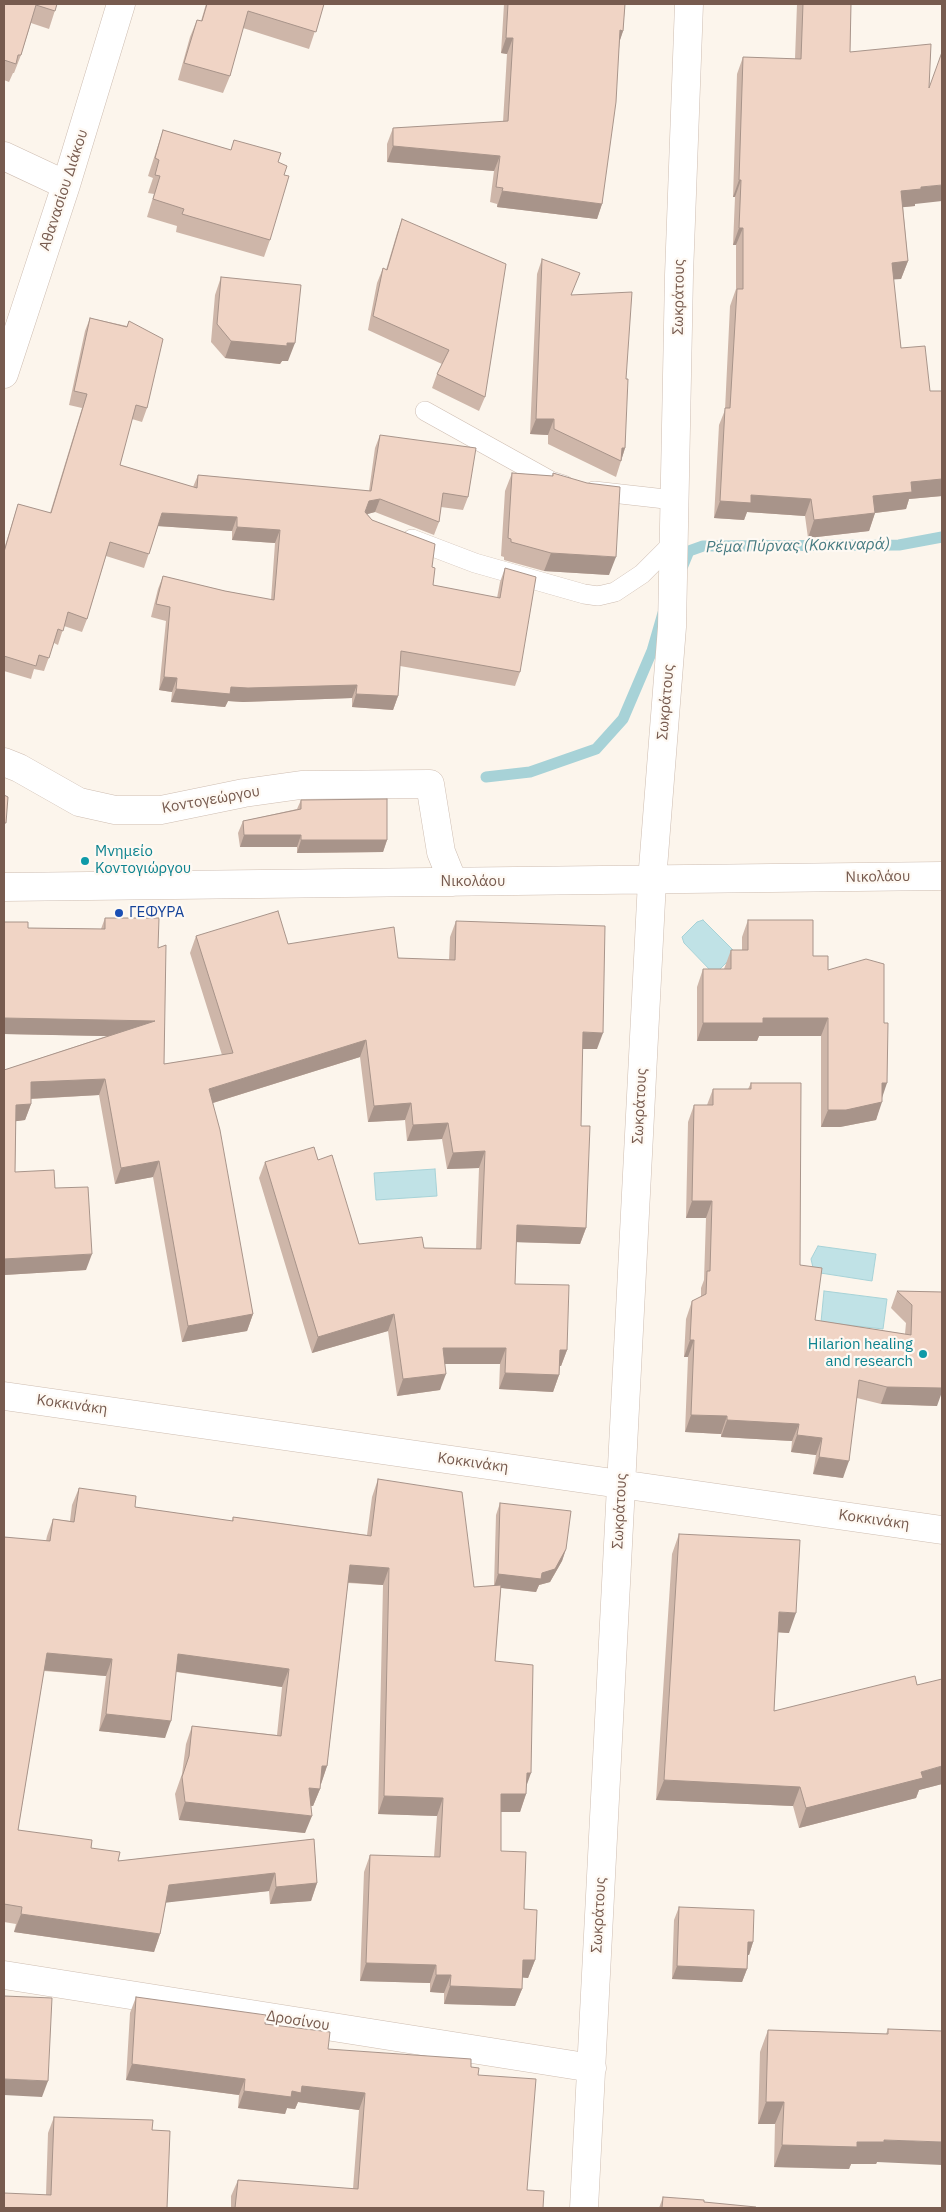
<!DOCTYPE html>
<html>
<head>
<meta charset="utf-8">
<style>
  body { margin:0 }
  #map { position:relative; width:946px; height:2212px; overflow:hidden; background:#fcf5ec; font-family:"IBM Plex Sans",sans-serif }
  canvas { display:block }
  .frame { position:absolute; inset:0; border:5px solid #775b4f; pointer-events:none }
</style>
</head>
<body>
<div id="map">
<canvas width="946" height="2212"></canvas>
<div class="frame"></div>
</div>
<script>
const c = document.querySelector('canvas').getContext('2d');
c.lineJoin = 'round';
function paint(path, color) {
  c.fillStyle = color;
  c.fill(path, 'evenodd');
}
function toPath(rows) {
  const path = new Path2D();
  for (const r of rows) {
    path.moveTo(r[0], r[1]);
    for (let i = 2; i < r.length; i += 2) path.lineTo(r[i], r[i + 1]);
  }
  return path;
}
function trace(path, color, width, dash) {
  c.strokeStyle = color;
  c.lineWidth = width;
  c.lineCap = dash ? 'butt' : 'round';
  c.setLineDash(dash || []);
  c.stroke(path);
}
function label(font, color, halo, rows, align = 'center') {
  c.font = font + ' "IBM Plex Sans",sans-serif';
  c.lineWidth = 4.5;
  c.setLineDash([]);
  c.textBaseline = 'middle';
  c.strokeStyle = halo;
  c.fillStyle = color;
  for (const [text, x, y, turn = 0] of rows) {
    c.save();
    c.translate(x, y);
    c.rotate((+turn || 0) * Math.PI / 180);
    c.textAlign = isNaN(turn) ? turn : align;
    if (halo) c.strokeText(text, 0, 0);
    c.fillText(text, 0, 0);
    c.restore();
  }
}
const water = toPath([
  [703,920,733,950,734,955,717,972,712,972,684,943,682,937,697,922,703,920],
  [435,1169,437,1196,376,1200,374,1173,435,1169],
  [818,1246,876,1254,872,1281,814,1272,811,1259,818,1246],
  [824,1291,887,1299,883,1329,821,1322,824,1291]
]);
const stream = toPath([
  [682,568,689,551,703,546,899,545,942,537],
  [486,777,530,772,596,749,623,719,652,651,663,613]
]);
const service = toPath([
  [425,411,551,481,564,485],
  [594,491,674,500],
  [412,539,475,563,584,594,598,596,615,592,642,574,673,543]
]);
const minor = toPath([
  [4,156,66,185],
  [4,374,66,185,121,4],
  [4,762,19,768,79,802,115,810,161,810,244,793,301,785,430,784,441,852,453,882],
  [4,887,942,876],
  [4,1396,942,1530],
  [4,1975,592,2068],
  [584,2208,652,881,672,627,679,275,689,4]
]);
const wall = toPath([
  [4,4,57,4,49,29,31,23,21,55,14,73,13,73,9,82,4,80],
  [206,4,324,4,309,49,243,28,230,76,223,93,178,80,190,37,197,20,201,21],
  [504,4,625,4,623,31,620,40,602,204,597,219,497,207,497,204,490,202,494,171,387,162,387,144,393,128,503,122,507,54,501,53],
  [797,4,851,4,850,52,915,204,915,206,903,207,908,261,901,279,893,279,901,348,930,391,942,391,942,496,909,499,906,509,875,513,869,531,808,538,805,516,747,512,744,520,714,518,719,425,725,410,730,306,736,289,736,245,733,245,735,197,733,197,737,74,743,57,795,59],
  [163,130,231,150,234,140,278,162,284,175,270,240,264,257,176,232,177,226,147,217,154,194,148,193,153,178,148,176],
  [402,219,485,397,479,411,432,388,437,374,442,364,368,330,377,283,383,268,386,270,397,233],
  [542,259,571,295,626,379,625,448,616,477,548,444,548,435,530,434,537,274],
  [221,277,288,361,282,361,280,364,225,358,211,342,215,295],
  [90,318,127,326,129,321,147,408,142,422,132,419,120,465,193,487,198,475,369,491,375,448,380,435,468,497,463,510,441,507,439,522,434,535,375,512,367,514,372,520,432,567,433,585,497,598,500,582,505,568,520,672,515,686,400,666,398,696,393,710,352,707,352,698,243,702,228,701,225,707,171,702,172,692,159,690,166,621,151,617,158,589,163,576,225,591,271,600,275,543,232,540,232,531,158,526,144,568,106,556,87,619,82,632,64,626,58,645,54,643,44,671,34,669,31,679,4,671,4,549,18,504,50,513,82,408,69,405,85,331],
  [512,473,552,476,553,473,609,575,544,571,504,560,504,557,501,556,505,491],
  [301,800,387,840,383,852,297,853,297,847,240,847,238,833,243,821,297,809],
  [105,918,158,948,164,1064,222,1055,190,953,196,936,288,944,398,958,449,960,450,937,456,921,597,1049,582,1049,581,1126,586,1228,580,1244,516,1242,515,1284,567,1350,561,1366,560,1366,559,1375,553,1392,499,1389,500,1364,445,1364,440,1390,397,1396,388,1331,312,1353,259,1178,265,1162,318,1160,359,1244,424,1248,476,1249,479,1168,447,1169,442,1139,407,1141,405,1120,368,1122,360,1057,213,1103,253,1314,247,1331,182,1342,153,1177,115,1184,99,1095,31,1099,31,1104,25,1120,16,1121,15,1172,55,1188,86,1270,4,1275,4,1070,107,1036,4,1034,4,922,28,928,101,929],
  [748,920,813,956,828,970,882,1097,876,1120,840,1127,821,1127,821,1036,759,1036,757,1041,697,1041,697,987,703,969,724,969,731,950,742,950,742,937],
  [751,1083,815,1320,905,1334,906,1323,891,1308,897,1291,942,1292,937,1406,881,1404,857,1398,843,1478,813,1474,816,1455,791,1452,792,1441,721,1437,721,1434,685,1432,688,1357,684,1357,686,1319,692,1301,701,1297,701,1288,704,1280,706,1218,686,1218,688,1122,694,1105,707,1105,713,1089,748,1089],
  [378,1479,474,1587,494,1586,496,1515,500,1503,566,1549,562,1561,550,1582,539,1585,536,1592,501,1588,495,1661,526,1786,526,1794,520,1812,501,1812,501,1851,524,1909,535,1960,528,1978,522,1977,522,1989,515,2006,444,2004,444,1993,430,1992,430,1983,360,1981,364,1872,370,1855,434,1857,437,1816,378,1814,383,1585,348,1583,327,1766,321,1784,320,1784,320,1789,313,1806,311,1806,305,1833,179,1820,175,1794,182,1774,186,1744,192,1726,277,1735,282,1687,176,1672,165,1738,99,1731,106,1676,44,1671,18,1830,91,1848,118,1861,314,1839,317,1883,311,1901,270,1904,269,1891,166,1902,160,1934,154,1952,14,1932,16,1924,4,1922,4,1537,46,1541,47,1536,53,1519,70,1521,72,1505,79,1488,135,1507,232,1521,233,1517,367,1535,372,1497],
  [679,1534,789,1633,778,1632,774,1711,942,1784,919,1790,916,1798,799,1828,793,1806,656,1800,672,1554],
  [679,1907,753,1942,749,1955,748,1955,747,1969,742,1982,672,1979,674,1920],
  [136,1997,265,2024,328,2049,471,2067,478,2075,527,2190,543,2208,231,2208,231,2196,238,2180,353,2189,359,2110,298,2102,295,2109,287,2108,285,2114,238,2108,239,2095,126,2080,130,2013],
  [888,2029,877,2162,876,2164,851,2164,849,2169,774,2167,775,2124,758,2124,760,2052,768,2030,886,2034],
  [54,2117,152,2130,167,2208,46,2195,48,2133],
  [663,2197,704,2202,756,2208,659,2208]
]);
const shadedWall = toPath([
  [620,30,623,31,618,46],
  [506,38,513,38,507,54,501,53],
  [393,146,500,156,494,171,387,162],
  [739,180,741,180,735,197,733,197],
  [942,185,942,201,915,204,915,206,895,208,901,191,921,187],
  [502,191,602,204,597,219,497,207],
  [739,228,743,228,736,245,733,245],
  [908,261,901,279,885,280,892,263],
  [231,341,287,343,295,343,288,361,282,361,280,364,225,358],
  [536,419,554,419,548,435,530,434],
  [622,448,625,448,621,461],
  [942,479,942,496,909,499,906,509,867,514,873,496,911,482],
  [751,495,811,499,805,516,747,512,744,520,714,518,720,501],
  [380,499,375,512,364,515,369,501],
  [162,513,237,517,232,531,157,526],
  [875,513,869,531,808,538,814,520],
  [237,527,280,530,275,543,232,540],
  [551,553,616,557,609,575,544,571],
  [164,677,177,678,172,692,159,690],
  [357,685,352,698,243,702,228,701,225,707,171,702,176,689,231,687],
  [356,694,398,696,393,710,352,707],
  [244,835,301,835,297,847,240,847],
  [301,840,387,840,383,852,297,853],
  [4,1018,155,1021,149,1037,4,1034],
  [763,1018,828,1018,821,1036,759,1036,757,1041,697,1041,703,1023],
  [583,1032,603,1033,597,1049,577,1049],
  [366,1040,360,1057,203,1106,209,1089],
  [105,1079,99,1095,25,1099,31,1082],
  [882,1083,887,1083,881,1101],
  [882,1102,876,1120,840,1127,821,1127,828,1110],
  [411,1103,405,1120,368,1122,374,1106],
  [31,1104,25,1120,10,1122,16,1105],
  [448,1123,442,1139,407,1141,413,1125],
  [485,1151,479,1168,447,1169,453,1153],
  [159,1161,153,1177,115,1184,121,1168],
  [692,1201,712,1201,706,1218,686,1218],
  [517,1225,586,1228,580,1244,511,1242],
  [92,1254,86,1270,4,1275,4,1259],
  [253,1314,247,1331,182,1342,188,1326],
  [394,1314,388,1331,312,1353,318,1337],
  [690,1340,694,1340,688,1357,684,1357],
  [443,1348,506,1348,500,1364,437,1364],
  [560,1350,567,1350,561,1366,554,1366],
  [505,1373,559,1375,553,1392,499,1389],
  [446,1374,440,1390,397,1396,403,1379],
  [887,1387,942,1388,942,1392,937,1406,881,1404],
  [691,1415,727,1416,721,1434,685,1432],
  [727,1420,799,1424,792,1441,721,1437],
  [797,1435,822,1438,816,1455,791,1452],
  [819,1457,849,1461,843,1478,813,1474],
  [566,1549,562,1561,550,1582,539,1585,536,1592,494,1587,498,1574,542,1573],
  [350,1565,389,1568,383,1585,344,1582],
  [779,1612,796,1613,789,1633,772,1632],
  [47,1653,112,1659,106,1676,40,1670],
  [178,1654,289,1669,282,1687,172,1671],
  [106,1714,171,1721,165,1738,99,1731],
  [322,1766,327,1766,321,1784,316,1783],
  [942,1766,942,1784,919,1790,916,1798,799,1828,806,1808,921,1772],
  [527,1773,531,1773,525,1790],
  [664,1780,800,1787,793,1806,656,1800],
  [309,1788,320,1789,313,1806,303,1805],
  [501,1794,526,1794,520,1812,495,1812],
  [384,1796,443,1798,437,1816,378,1814],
  [185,1802,312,1816,305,1833,179,1820],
  [275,1873,269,1891,163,1903,169,1885],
  [317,1883,311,1901,270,1904,276,1887],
  [21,1914,160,1934,154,1952,14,1932],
  [748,1942,753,1942,749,1955,744,1955],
  [523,1960,535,1960,528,1978,516,1977],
  [366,1963,436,1965,430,1983,360,1981],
  [677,1966,747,1969,742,1982,672,1979],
  [436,1975,451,1975,444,1993,430,1992],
  [450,1986,522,1989,515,2006,444,2004],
  [132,2064,245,2079,239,2095,126,2080],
  [4,2079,48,2081,42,2097,4,2095],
  [302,2086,365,2093,359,2110,298,2102,295,2109,287,2108,285,2114,238,2108,244,2091,292,2091],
  [766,2102,784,2102,775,2124,758,2124],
  [884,2140,942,2142,942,2165,877,2162,876,2164,851,2164,849,2169,774,2167,782,2145]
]);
const building = toPath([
  [4,4,57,4,55,11,36,5,21,55,18,55,16,64,4,60,4,4],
  [207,4,324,4,316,32,248,11,230,76,184,63,197,20,202,21,207,4],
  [508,4,625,4,623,31,620,30,616,102,602,204,502,191,503,188,496,187,500,156,393,146,393,128,508,121,513,38,506,38,508,4],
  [803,4,851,4,850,52,931,44,929,88,942,52,942,185,921,187,921,189,901,191,908,261,892,263,901,348,925,346,930,391,942,391,942,479,911,482,912,492,873,496,875,513,814,520,811,499,751,495,751,503,720,501,725,408,730,408,737,289,743,289,743,228,739,228,741,180,739,180,743,57,801,59,803,4],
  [163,130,231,150,234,140,281,153,278,162,287,166,284,175,289,176,270,240,182,214,184,209,153,199,160,176,155,175,159,160,155,158,163,130],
  [402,219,506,264,485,397,437,374,449,350,373,316,383,268,387,270,402,219],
  [542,259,580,273,571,295,632,292,626,379,628,379,625,448,622,448,621,461,554,429,554,419,536,419,542,259],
  [221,277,301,285,295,343,287,343,287,346,231,341,217,324,221,277],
  [90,318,127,327,129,321,163,339,147,408,136,405,120,465,197,488,198,475,371,491,380,435,476,448,468,497,443,493,439,522,380,499,369,501,365,512,372,520,435,544,432,567,435,568,433,585,500,598,505,568,536,577,520,672,401,651,398,696,356,694,357,685,248,688,231,687,230,694,176,689,177,678,164,677,170,607,156,604,163,576,225,591,274,600,280,530,237,527,237,517,162,513,149,554,110,542,87,619,68,612,63,631,58,629,49,658,39,655,36,666,4,656,4,552,18,504,51,513,87,394,74,391,90,318],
  [512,473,553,476,553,473,587,483,620,487,616,557,551,553,511,542,511,539,508,538,512,473],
  [4,795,8,797,6,823,4,823,4,795],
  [387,799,387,840,301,840,301,835,244,835,243,821,301,809,301,800,387,799],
  [278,911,288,944,394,927,398,958,455,960,456,921,605,926,603,1033,583,1032,581,1126,590,1126,586,1228,517,1225,515,1284,569,1285,567,1350,560,1350,559,1375,505,1373,506,1348,443,1348,446,1374,403,1379,394,1314,318,1337,265,1162,314,1147,318,1160,332,1155,359,1244,422,1237,424,1248,481,1249,485,1151,453,1153,448,1123,413,1125,411,1103,374,1106,366,1040,209,1089,220,1130,253,1314,188,1326,159,1161,121,1168,105,1079,31,1082,31,1104,16,1105,15,1172,54,1170,55,1188,88,1187,92,1254,4,1259,4,1070,155,1021,4,1018,4,922,28,922,28,928,105,929,105,918,159,918,158,948,166,945,164,1064,233,1053,196,936,278,911],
  [748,920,813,920,813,956,828,956,828,970,866,959,884,964,884,1023,888,1023,887,1083,882,1083,882,1102,846,1110,828,1110,828,1018,763,1018,763,1023,703,1023,703,969,731,969,731,950,748,950,748,920],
  [751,1083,801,1083,800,1265,822,1268,815,1320,911,1335,912,1305,897,1291,942,1292,942,1388,887,1387,859,1380,849,1461,819,1457,822,1438,797,1435,799,1424,727,1420,727,1416,691,1415,694,1340,690,1340,692,1301,706,1294,707,1271,710,1271,712,1201,692,1201,694,1105,713,1105,713,1089,751,1089,751,1083],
  [378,1479,462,1492,474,1587,501,1585,495,1661,533,1665,531,1773,527,1773,526,1794,501,1794,501,1851,526,1852,524,1909,537,1910,535,1960,523,1960,522,1989,450,1986,451,1975,436,1975,436,1965,366,1963,370,1855,440,1857,443,1798,384,1796,389,1568,350,1565,327,1766,322,1766,320,1789,309,1788,312,1816,185,1802,182,1777,189,1756,192,1726,281,1736,289,1669,178,1654,171,1721,106,1714,112,1659,47,1653,18,1830,92,1840,91,1848,120,1852,118,1861,314,1839,317,1883,276,1887,275,1873,169,1885,160,1934,21,1914,22,1907,4,1904,4,1537,50,1541,53,1519,74,1522,79,1488,136,1496,135,1507,233,1521,233,1517,371,1536,378,1479],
  [500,1503,571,1511,566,1549,555,1569,542,1573,541,1579,498,1574,500,1503],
  [679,1534,800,1540,796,1613,779,1612,774,1711,915,1676,917,1685,942,1679,942,1766,921,1772,923,1778,806,1808,800,1787,664,1780,679,1534],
  [679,1907,754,1910,753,1942,748,1942,747,1969,677,1966,679,1907],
  [4,1996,52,1998,48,2081,4,2079,4,1996],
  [136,1997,266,2015,265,2024,330,2032,328,2049,471,2059,471,2067,479,2068,478,2075,536,2079,527,2190,544,2191,543,2208,235,2208,238,2180,358,2189,365,2093,302,2086,301,2093,292,2091,291,2097,244,2091,245,2079,132,2064,136,1997],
  [888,2029,942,2031,942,2142,884,2140,884,2142,857,2142,857,2147,782,2145,784,2102,766,2102,768,2030,888,2034,888,2029],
  [54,2117,153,2120,152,2130,170,2131,167,2208,4,2208,4,2193,51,2195,54,2117],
  [663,2197,704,2200,704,2202,756,2207,756,2208,662,2208,663,2197]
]);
const markers = [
  [85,861,5,"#0f9aa8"],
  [119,913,5,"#1a4fb4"],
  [923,1354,5,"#0f9aa8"]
];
const streetNames = [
  ["Αθανασίου Διάκου",64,190,-72],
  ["Σωκράτους",679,297,-89],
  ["Σωκράτους",666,702,-85],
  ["Κοντογεώργου",211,800,-10],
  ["Νικολάου",878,877,-1],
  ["Νικολάου",473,882],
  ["Σωκράτους",640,1106,-87],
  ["Κοκκινάκη",72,1405,8],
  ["Κοκκινάκη",473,1463,8],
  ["Σωκράτους",620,1511,-87],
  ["Κοκκινάκη",874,1520,8],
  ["Σωκράτους",599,1915,-87],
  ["Δροσίνου",298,2021,9]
];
const cultureNames = [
  ["Μνημείο",95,852],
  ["Κοντογιώργου",95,869],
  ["Hilarion healing",913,1345,"right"],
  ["and research",913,1362,"right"]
];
const transitNames = [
  ["ΓΕΦΥΡΑ",129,913]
];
const waterNames = [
  ["Ρέμα Πύρνας (Κοκκιναρά)",798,546,-1]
];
paint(water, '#c0e2e6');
trace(water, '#a7d2d7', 1);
trace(stream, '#a7d2d7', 11);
trace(service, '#cebdb1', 20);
trace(minor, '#cebdb1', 29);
trace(service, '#fff', 19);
trace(minor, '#fff', 28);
paint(wall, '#ceb6a9');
paint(shadedWall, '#a8948a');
paint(building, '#f0d4c5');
trace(building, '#a8948a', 1);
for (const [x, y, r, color] of markers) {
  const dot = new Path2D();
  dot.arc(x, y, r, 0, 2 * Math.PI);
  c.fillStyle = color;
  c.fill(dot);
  trace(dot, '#fef9f3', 2);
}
label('15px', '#775b4f', '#fef9f3', streetNames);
label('15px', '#0d838f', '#fef9f3', cultureNames, 'left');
label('15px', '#164399', '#fef9f3', transitNames, 'left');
label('italic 16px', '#467b82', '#fef9f3', waterNames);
</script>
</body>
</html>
